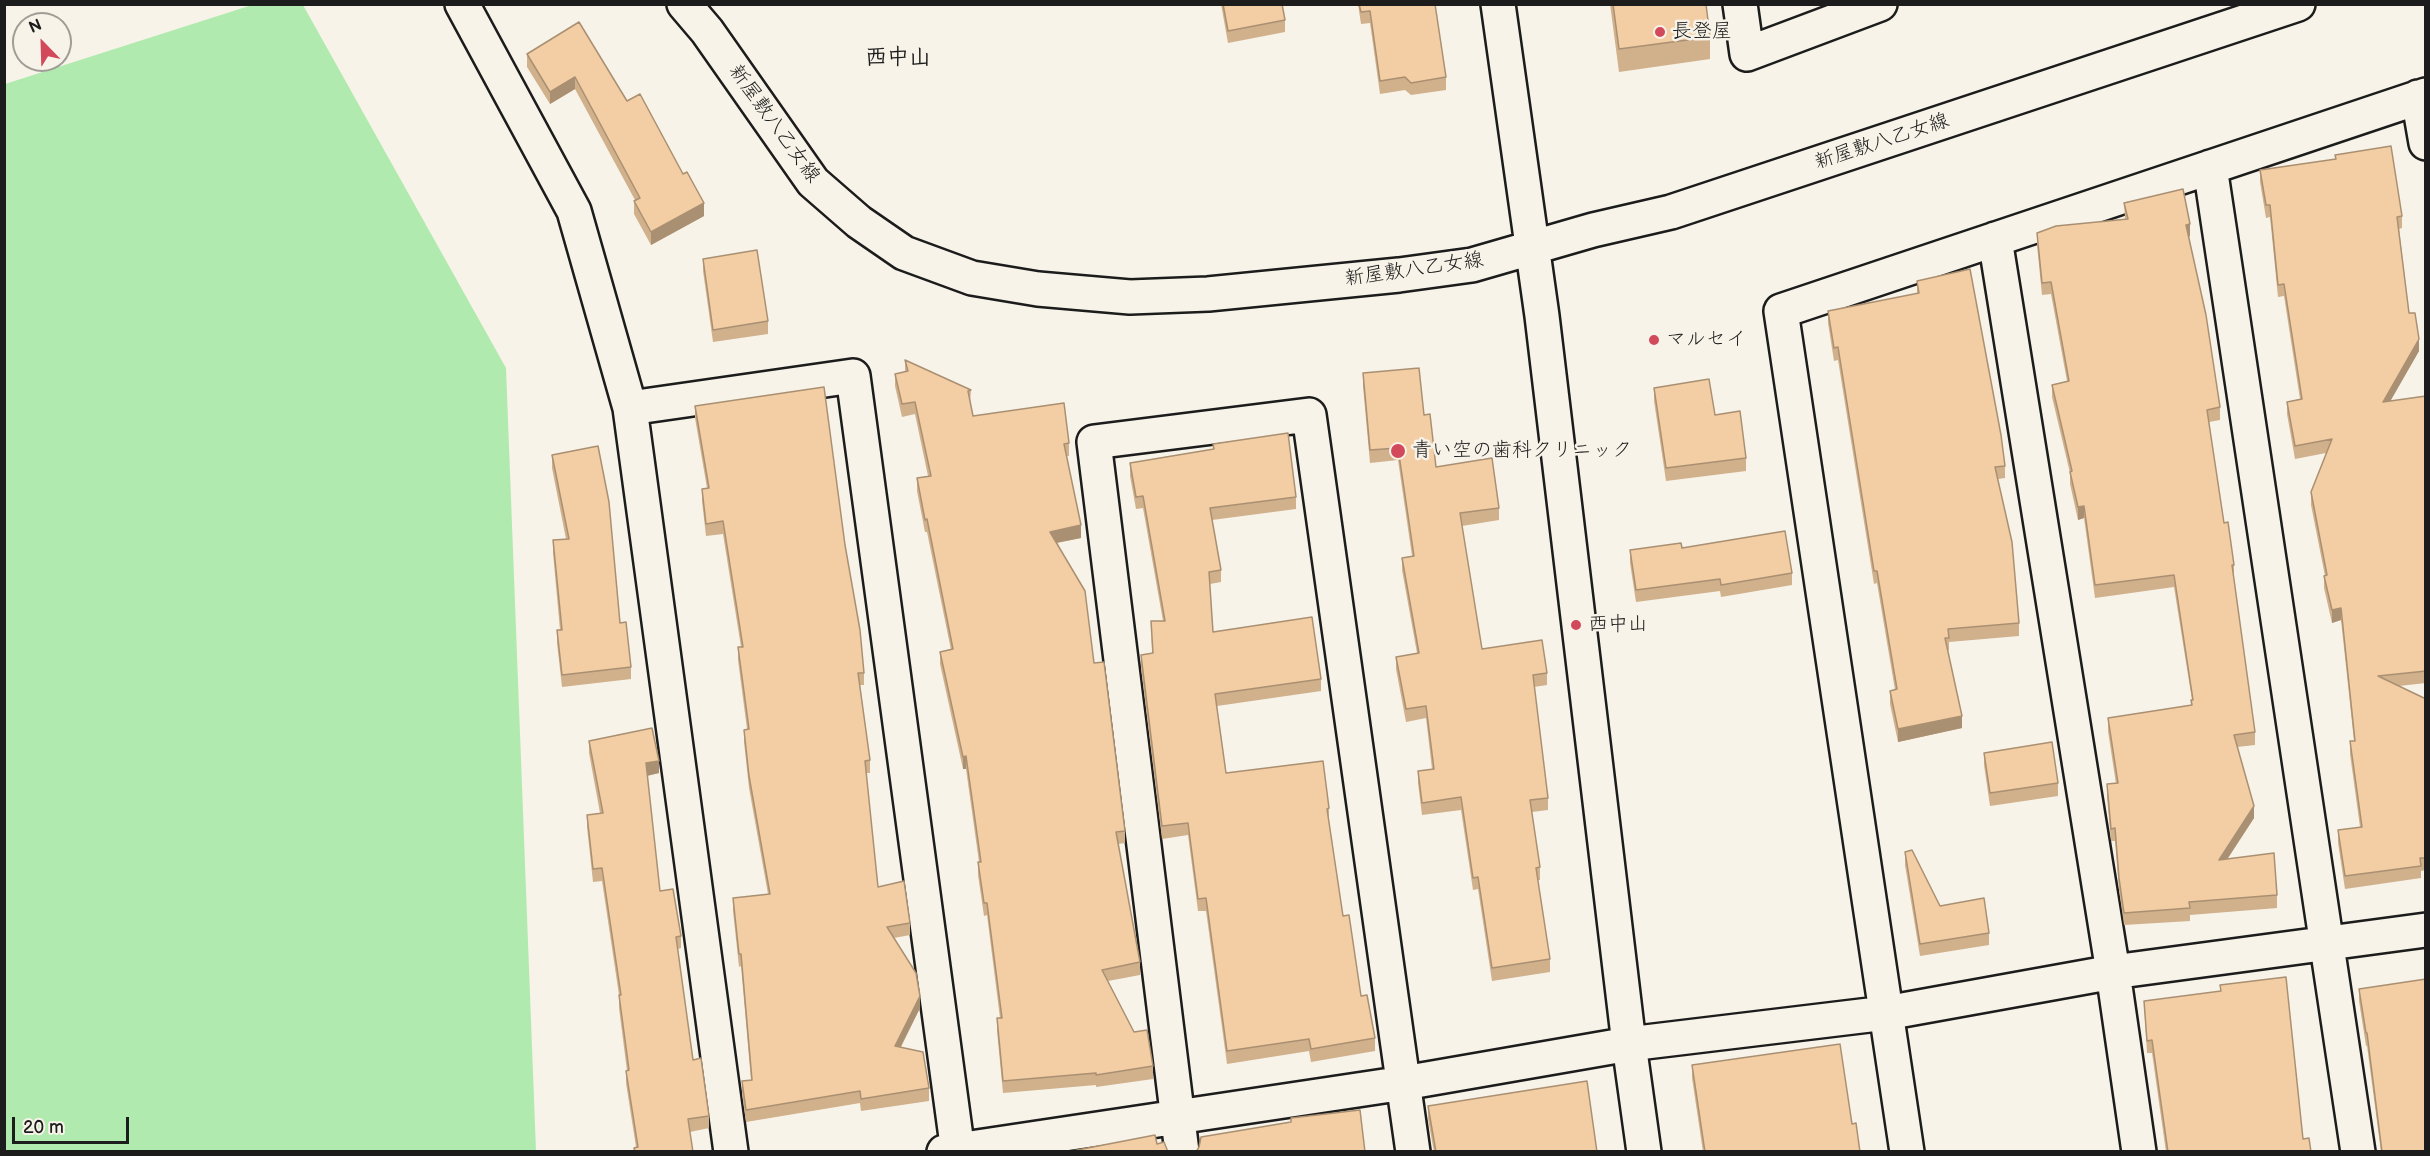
<!DOCTYPE html>
<html>
<head>
<meta charset="utf-8">
<style>
  body { margin:0 }
  #map { position:relative; width:2430px; height:1156px; overflow:hidden; background:#f7f3e8; font-family:"Balsamiq Sans",sans-serif }
  canvas { display:block }
  .frame { position:absolute; inset:0; border:6px solid #1c1c1c; pointer-events:none }
  .north { position:absolute; left:12px; top:12px; width:60px; height:60px; box-sizing:border-box; background:#f7f3e8; border:2px solid #9f9d96; border-radius:50%; rotate:337deg; font-size:16px; font-weight:700; line-height:24px; text-align:center; color:#1c1c1c }
  .north::after { content:''; display:block; margin:auto; width:21px; height:27px; background:#d1495b; clip-path:polygon(50% 0,100% 100%,50% 72%,0 100%) }
  .scale { position:absolute; left:12px; top:1117px; width:117px; height:27px; box-sizing:border-box; border:3px solid #1c1c1c; border-top:0; padding-left:8px; font-size:18px; line-height:21px; white-space:nowrap; color:#1c1c1c; -webkit-text-stroke:4px #f7f3e8; paint-order:stroke }
</style>
</head>
<body>
<div id="map">
<canvas width="2430" height="1156"></canvas>
<div class="frame"></div>
<div class="north">N</div>
<div class="scale">20 m</div>
</div>
<script>
const c = document.querySelector('canvas').getContext('2d');
c.lineJoin = 'round';
function paint(path, color) {
  c.fillStyle = color;
  c.fill(path, 'evenodd');
}
function toPath(rows) {
  const path = new Path2D();
  for (const r of rows) {
    path.moveTo(r[0], r[1]);
    for (let i = 2; i < r.length; i += 2) path.lineTo(r[i], r[i + 1]);
  }
  return path;
}
function trace(path, color, width, dash) {
  c.strokeStyle = color;
  c.lineWidth = width;
  c.lineCap = dash ? 'butt' : 'round';
  c.setLineDash(dash || []);
  c.stroke(path);
}
function label(font, color, halo, rows, align = 'center') {
  c.font = font + ' "Balsamiq Sans","Klee One",sans-serif';
  c.lineWidth = 5;
  c.setLineDash([]);
  c.textBaseline = 'middle';
  c.strokeStyle = halo;
  c.fillStyle = color;
  for (const [text, x, y, turn = 0] of rows) {
    c.save();
    c.translate(x, y);
    c.rotate((+turn || 0) * Math.PI / 180);
    c.textAlign = isNaN(turn) ? turn : align;
    if (halo) c.strokeText(text, 0, 0);
    c.fillText(text, 0, 0);
    c.restore();
  }
}
const green = toPath([
  [252,5,303,5,506,368,536,1151,5,1151,5,84]
]);
const minor = toPath([
  [462,4,574,211,630,408,731,1152],
  [684,4,707,31,813,182,859,222,904,253,972,278,1038,289,1130,297,1208,294,1399,275,1472,265,1593,230,1671,212,2298,4],
  [1498,4,1542,316,1629,1044,1644,1152],
  [1740,4,1747,54,1880,4],
  [2418,97,2426,143],
  [2210,167,2358,1152],
  [1995,239,2113,972,2139,1152],
  [630,408,853,376,958,1152],
  [944,1152,1404,1083,1629,1044,1886,1013,2113,972,2426,930],
  [1182,1152,1094,442,1309,415,1413,1152],
  [1907,1152,1781,311,2426,95]
]);
const wall = toPath([
  [1221,4,1282,4,1285,20,1285,32,1228,43],
  [1358,4,1435,4,1446,77,1446,90,1411,95,1405,90,1380,94,1370,23,1361,24],
  [1610,4,1706,4,1710,37,1710,59,1619,72],
  [527,54,627,101,704,216,651,245,634,214,634,201,635,200,575,89,550,104,527,67],
  [2335,155,2402,216,2402,228,2399,229,2409,313,2419,351,2390,401,2426,396,2426,683,2399,686,2426,699,2426,870,2421,871,2421,878,2345,889,2338,843,2338,830,2360,827,2350,754,2350,741,2354,741,2341,620,2332,623,2324,588,2324,576,2325,576,2311,505,2311,492,2326,453,2295,459,2287,414,2287,402,2300,399,2284,296,2278,297,2270,217,2266,218,2260,182,2260,170,2335,159],
  [2124,203,2190,236,2189,237,2220,407,2220,420,2209,422,2224,523,2234,565,2234,577,2233,577,2255,732,2255,745,2237,747,2254,818,2227,859,2277,895,2277,908,2190,915,2190,921,2124,925,2119,890,2115,841,2111,841,2107,797,2107,784,2116,784,2108,731,2108,718,2191,705,2192,700,2174,587,2095,598,2084,518,2078,520,2070,484,2070,473,2052,397,2052,385,2067,381,2051,294,2042,295,2037,245,2037,233,2125,219],
  [703,259,768,321,768,334,713,342,703,271],
  [1917,281,2005,466,2005,478,1998,479,2019,623,2019,636,1949,642,1949,650,1947,650,1962,728,1898,742,1890,704,1890,691,1895,690,1877,583,1874,584,1838,360,1834,361,1828,323,1828,311,1917,294],
  [905,360,971,390,970,403,973,416,1069,443,1069,456,1067,456,1081,538,1057,543,1094,663,1125,831,1125,843,1118,844,1140,962,1140,975,1108,981,1134,1032,1153,1066,1153,1079,1096,1087,1096,1085,1003,1093,997,1031,997,1018,1000,1018,987,915,984,916,978,875,978,862,979,862,966,769,963,769,940,664,940,652,951,650,927,532,925,532,917,491,917,478,928,476,915,414,902,417,895,386,895,374,905,372],
  [1363,373,1424,415,1436,467,1499,508,1499,520,1462,526,1482,649,1547,673,1547,685,1534,687,1548,798,1548,810,1532,812,1540,867,1540,880,1538,880,1550,959,1550,972,1492,981,1478,889,1473,890,1461,810,1422,815,1418,783,1418,771,1432,769,1426,718,1406,722,1396,669,1396,657,1417,653,1402,570,1402,558,1412,556,1398,460,1370,463,1363,386],
  [1654,388,1715,415,1746,458,1746,471,1666,481,1654,401],
  [695,406,845,545,864,673,864,685,860,685,870,760,870,773,866,773,878,887,910,923,910,935,894,938,920,1008,901,1047,929,1088,929,1101,861,1111,860,1103,746,1122,742,1094,742,1081,751,1080,741,966,739,967,733,911,733,898,768,894,749,788,744,742,744,730,747,729,738,660,738,647,741,647,723,534,706,536,702,501,702,489,707,488,695,418],
  [1213,444,1296,497,1296,509,1212,520,1221,570,1221,582,1210,584,1213,632,1321,679,1321,691,1217,706,1226,773,1329,808,1329,821,1343,916,1361,996,1375,1038,1375,1051,1311,1062,1309,1051,1227,1064,1206,911,1198,911,1188,835,1162,839,1141,668,1141,655,1152,653,1151,621,1163,621,1143,508,1136,509,1130,476,1130,463,1213,449],
  [552,455,620,623,631,667,631,679,562,687,557,643,557,630,560,630,553,553,553,540,566,539,552,468],
  [1682,548,1792,573,1792,585,1721,597,1720,591,1636,602,1630,563,1630,550],
  [589,741,659,773,647,776,660,891,681,936,681,948,678,949,693,1060,709,1116,709,1128,690,1132,693,1152,634,1152,634,1148,636,1147,626,1083,626,1071,627,1071,619,1008,619,995,602,881,593,882,587,827,587,815,600,813,589,753],
  [1984,753,2058,783,2058,796,1990,806,1984,765],
  [1905,852,1940,906,1989,933,1989,945,1920,956,1905,865],
  [2359,989,2426,1152,2381,1152,2367,1046,2366,1046,2359,1001],
  [2144,1001,2303,1139,2311,1152,2166,1152,2152,1053,2147,1053],
  [1692,1065,1852,1124,1860,1152,1703,1152,1692,1078],
  [1428,1106,1597,1152,1434,1152,1428,1119]
]);
const shadedWall = toPath([
  [575,77,575,89,550,104,550,92],
  [704,203,704,216,651,245,651,232],
  [2190,224,2190,236,2186,237,2186,225],
  [2419,339,2419,351,2383,414,2383,402],
  [2084,506,2084,518,2078,520,2078,507],
  [1081,525,1081,538,1050,544,1050,532],
  [2341,608,2341,620,2332,623,2332,610],
  [1962,716,1962,728,1898,742,1898,729],
  [966,756,966,769,963,769,963,757],
  [659,761,659,773,646,776,646,763],
  [2254,806,2254,818,2219,872,2219,860],
  [920,996,920,1008,895,1058,895,1046]
]);
const building = toPath([
  [1223,4,1282,4,1285,20,1228,31,1223,4],
  [1359,4,1435,4,1446,77,1411,83,1405,77,1380,81,1370,11,1361,12,1359,4],
  [1613,4,1706,4,1710,37,1619,49,1613,4],
  [579,22,627,101,640,94,683,174,687,172,704,203,651,232,634,201,640,198,575,77,550,92,527,54,579,22],
  [2391,146,2402,216,2397,217,2409,313,2415,313,2419,339,2383,402,2426,396,2426,671,2378,676,2426,699,2426,858,2420,858,2421,866,2345,876,2338,830,2362,827,2350,741,2355,741,2341,608,2332,610,2324,576,2327,575,2311,492,2332,439,2295,446,2287,402,2302,399,2284,284,2278,285,2270,205,2266,205,2260,170,2336,159,2335,155,2391,146],
  [2183,189,2190,224,2186,225,2206,315,2220,407,2207,410,2224,523,2228,522,2234,565,2232,565,2255,732,2234,735,2254,806,2219,860,2274,853,2277,895,2189,902,2190,908,2124,913,2119,878,2115,828,2111,829,2107,784,2118,783,2108,718,2192,705,2191,700,2193,700,2174,575,2095,585,2084,506,2078,507,2070,472,2072,471,2052,385,2069,381,2051,282,2042,283,2037,233,2056,226,2128,219,2124,203,2183,189],
  [757,250,768,321,713,330,703,259,757,250],
  [1970,269,2001,435,2005,466,1995,467,2012,542,2019,623,1948,629,1949,638,1945,638,1962,716,1898,729,1890,691,1897,689,1877,571,1874,571,1838,347,1834,348,1828,311,1919,293,1917,281,1970,269],
  [905,360,971,390,968,391,973,416,1064,403,1069,443,1064,444,1081,525,1050,532,1085,591,1094,663,1104,662,1125,831,1116,832,1140,962,1102,970,1134,1032,1147,1030,1153,1066,1096,1075,1096,1073,1003,1081,997,1018,1002,1018,987,903,984,903,978,862,981,862,966,756,963,757,940,652,953,649,927,519,925,520,917,478,931,476,915,402,902,404,895,374,908,371,905,360],
  [1419,368,1424,415,1430,414,1436,467,1492,458,1499,508,1460,513,1482,649,1542,640,1547,673,1533,675,1548,798,1530,800,1540,867,1536,868,1550,959,1492,968,1478,877,1473,878,1461,797,1422,803,1418,771,1434,769,1426,706,1406,709,1396,657,1419,653,1402,558,1414,556,1398,448,1370,450,1363,373,1419,368],
  [1709,379,1715,415,1740,411,1746,458,1666,468,1654,388,1709,379],
  [824,387,845,545,860,630,864,673,858,673,870,760,865,761,878,887,904,881,910,923,887,927,916,973,920,996,895,1046,923,1052,929,1088,861,1099,860,1091,746,1110,742,1081,752,1080,741,954,739,954,733,898,770,894,749,776,744,730,749,729,738,647,743,647,723,521,706,524,702,489,709,488,695,406,824,387],
  [1288,433,1296,497,1210,508,1221,570,1209,572,1213,632,1312,617,1321,679,1215,694,1226,773,1323,761,1329,808,1327,809,1343,916,1349,915,1361,996,1367,995,1375,1038,1311,1049,1309,1039,1227,1051,1206,898,1198,899,1188,823,1162,826,1141,655,1153,653,1151,621,1165,621,1143,496,1136,497,1130,463,1214,449,1213,444,1288,433],
  [598,446,609,502,620,623,626,622,631,667,562,675,557,630,562,630,553,540,569,539,552,455,598,446],
  [1785,531,1792,573,1721,585,1720,579,1636,590,1630,550,1681,543,1682,548,1785,531],
  [652,728,659,761,646,763,660,891,673,889,681,936,676,937,693,1060,701,1058,709,1116,688,1119,693,1152,635,1152,634,1148,638,1147,626,1071,629,1070,619,995,621,995,602,868,593,869,587,815,603,813,589,741,652,728],
  [2052,742,2058,783,1990,793,1984,753,2052,742],
  [1912,850,1940,906,1984,898,1989,933,1920,944,1905,852,1912,850],
  [2286,977,2303,1139,2309,1138,2311,1152,2168,1152,2152,1040,2147,1041,2144,1001,2221,991,2220,985,2286,977],
  [2426,979,2426,1152,2382,1152,2367,1033,2366,1033,2359,989,2426,979],
  [1840,1044,1852,1124,1856,1123,1860,1152,1705,1152,1692,1065,1840,1044],
  [1587,1081,1597,1152,1436,1152,1428,1106,1587,1081],
  [1360,1110,1365,1152,1196,1152,1199,1147,1201,1137,1291,1122,1291,1118,1360,1110],
  [1155,1135,1157,1144,1164,1142,1168,1152,1067,1152,1155,1135]
]);
const markers = [
  [1660,32,6,"#d1495b"],
  [1654,340,6,"#d1495b"],
  [1398,451,8,"#d1495b"],
  [1576,625,6,"#d1495b"]
];
const poiNames = [
  ["長登屋",1672,32],
  ["マルセイ",1666,340],
  ["青い空の歯科クリニック",1412,451],
  ["西中山",1588,625]
];
const streetNames = [
  ["新屋敷八乙女線",774,124,54],
  ["新屋敷八乙女線",1882,142,-18],
  ["新屋敷八乙女線",1414,270,-8]
];
const quarterNames = [
  ["西中山",898,58]
];
paint(green, '#b0eaae');
trace(minor, '#1c1c1c', 38);
trace(minor, '#f7f3e8', 33);
paint(wall, '#d1b08c');
paint(shadedWall, '#aa9072');
paint(building, '#f3cda3');
trace(building, '#aa9072', 1.5);
for (const [x, y, r, color] of markers) {
  const dot = new Path2D();
  dot.arc(x, y, r, 0, 2 * Math.PI);
  c.fillStyle = color;
  c.fill(dot);
  trace(dot, '#f7f3e8', 2);
}
label('20px', '#1c1c1c', '#f7f3e8', poiNames, 'left');
label('20px', '#1c1c1c', '#f7f3e8', streetNames);
label('bold 22px', '#1c1c1c', '#f7f3e8', quarterNames);
</script>
</body>
</html>
